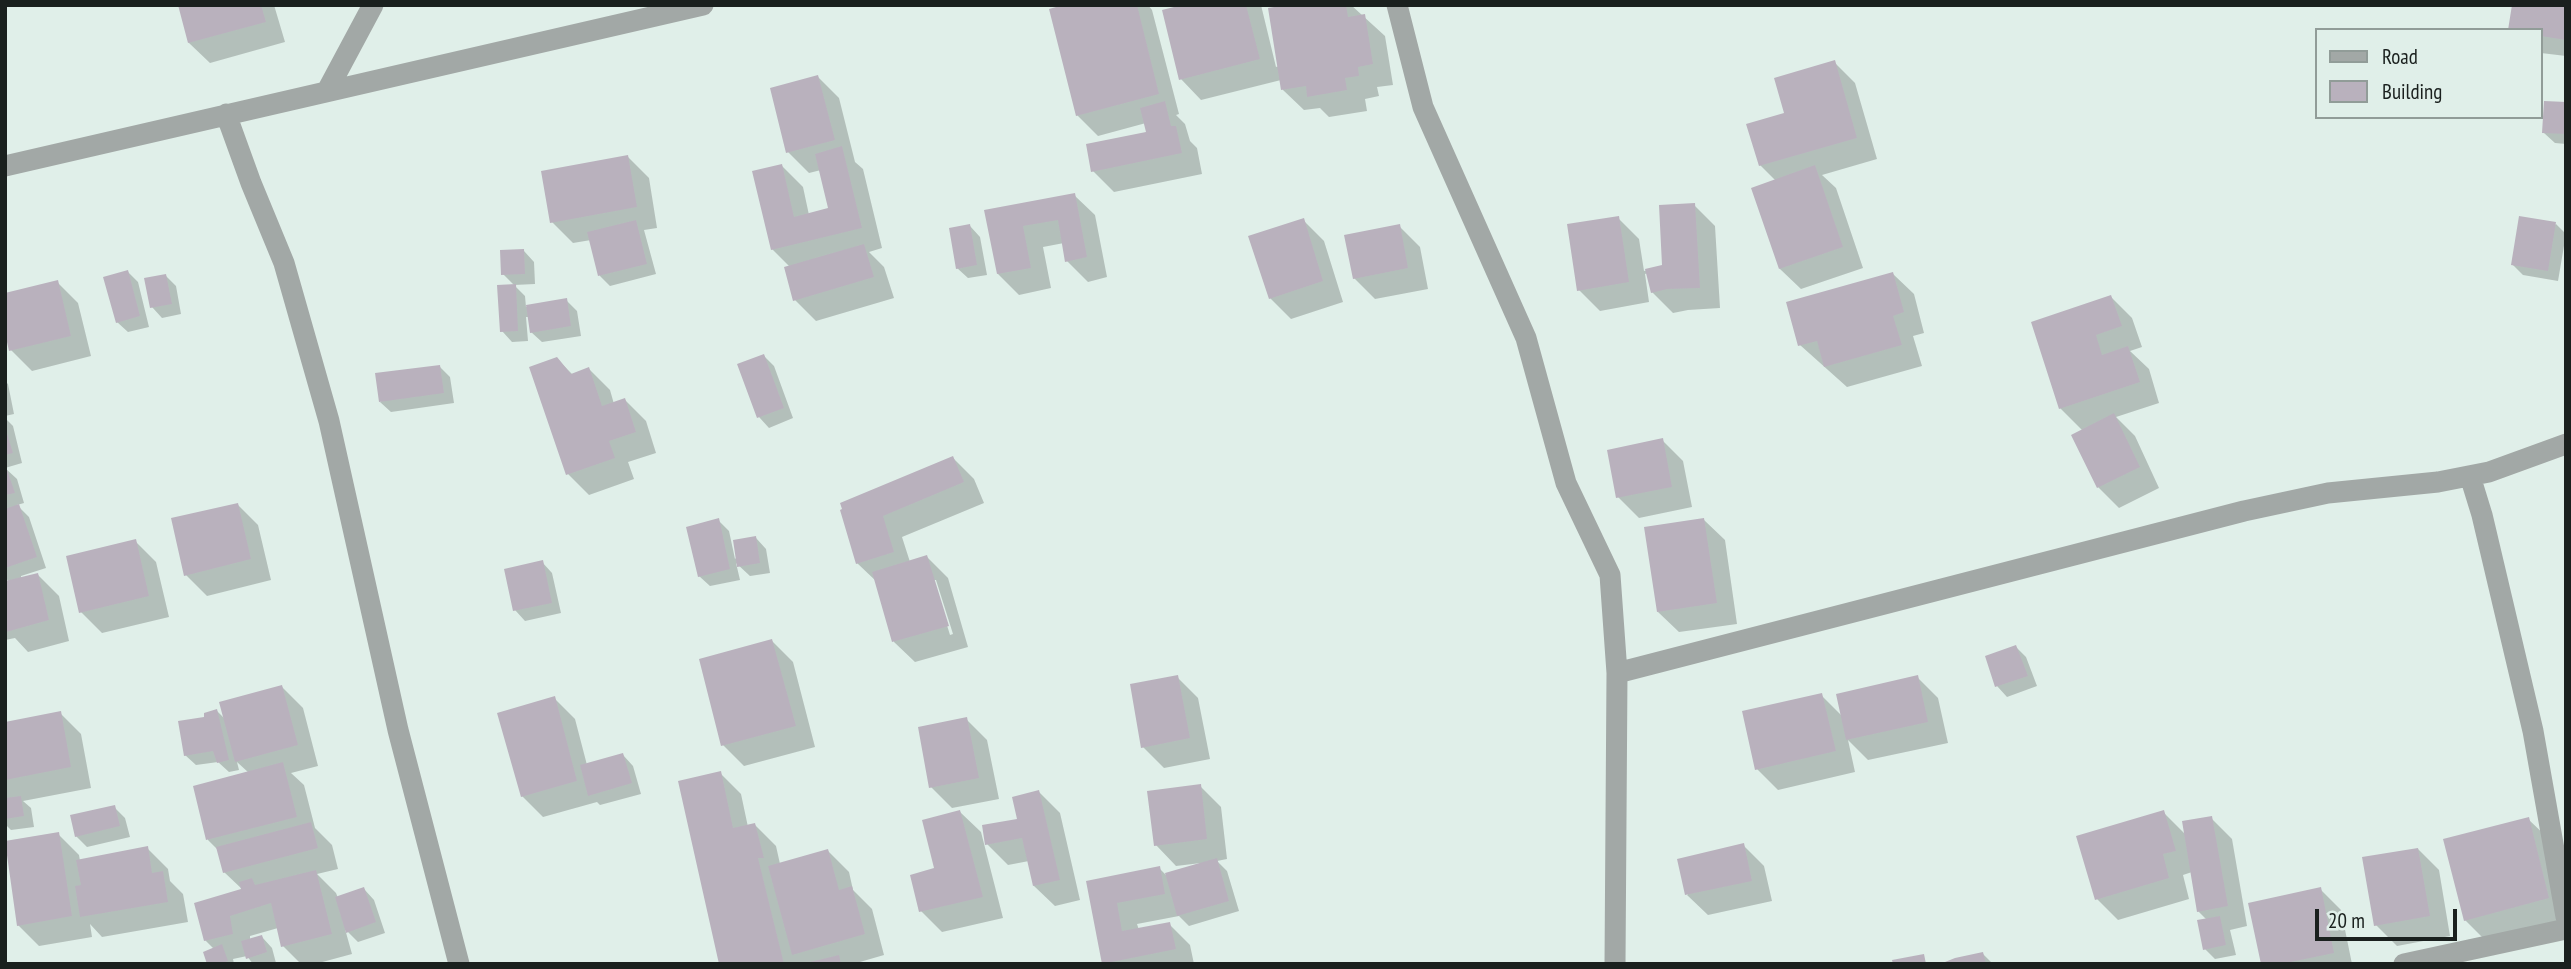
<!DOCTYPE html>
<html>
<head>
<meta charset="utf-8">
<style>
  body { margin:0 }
  #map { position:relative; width:2571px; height:969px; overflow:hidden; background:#e0efe9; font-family:"PT Sans Narrow",sans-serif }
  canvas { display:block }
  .frame { position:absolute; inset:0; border:7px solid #1a201e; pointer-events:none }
  .legend { position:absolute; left:2315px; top:28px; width:228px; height:91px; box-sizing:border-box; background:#e0efe9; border:2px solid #919c98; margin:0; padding:9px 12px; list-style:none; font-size:21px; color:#1a201e }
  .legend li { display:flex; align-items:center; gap:14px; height:35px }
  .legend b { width:35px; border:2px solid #919c98 }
  .scale { position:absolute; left:2315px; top:909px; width:142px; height:32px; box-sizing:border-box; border:4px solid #1a201e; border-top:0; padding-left:9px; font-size:21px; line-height:24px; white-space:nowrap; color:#1a201e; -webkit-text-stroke:5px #e0efe9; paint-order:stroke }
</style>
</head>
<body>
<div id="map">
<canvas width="2571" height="969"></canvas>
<div class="frame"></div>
<ul class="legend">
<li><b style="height:9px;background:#a2a8a6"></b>Road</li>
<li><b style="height:19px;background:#b9b1bd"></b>Building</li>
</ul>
<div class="scale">20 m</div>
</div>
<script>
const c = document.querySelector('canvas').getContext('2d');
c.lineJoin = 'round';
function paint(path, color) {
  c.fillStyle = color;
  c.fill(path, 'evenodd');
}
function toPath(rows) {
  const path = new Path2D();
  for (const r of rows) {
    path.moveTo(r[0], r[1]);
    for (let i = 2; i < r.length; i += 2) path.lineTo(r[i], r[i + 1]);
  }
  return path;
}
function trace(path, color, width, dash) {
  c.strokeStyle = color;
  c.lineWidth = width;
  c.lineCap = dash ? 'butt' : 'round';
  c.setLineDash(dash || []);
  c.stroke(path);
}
const shadow = toPath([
  [184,5,274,5,285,42,210,63,189,43],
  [1070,5,1148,5,1152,10,1179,114,1176,115,1185,124,1190,141,1197,148,1202,174,1114,192,1093,171,1148,133,1146,123,1098,136,1077,115],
  [1189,5,1261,5,1276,67,1279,66,1297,5,1351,5,1385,36,1393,85,1377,87,1379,96,1365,99,1367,111,1329,117,1320,108,1304,110,1283,90,1281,80,1201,100,1181,79],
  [2566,5,2566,56,2541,53,2541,30],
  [1834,62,1855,83,1877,159,1822,175,1836,188,1863,268,1801,289,1780,269,1776,181,1760,165,1786,114],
  [818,77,839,98,855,162,863,169,882,248,869,252,884,267,894,298,816,321,795,300,790,267,772,249,782,166,803,187,809,215,830,209,821,170,809,173,788,152],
  [2566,103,2566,144,2555,143,2544,133],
  [628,157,649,178,657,228,644,230,656,274,610,286,600,276,591,240,573,243,552,222],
  [1074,195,1095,215,1107,277,1088,282,1067,261,1064,243,1043,247,1051,288,1019,295,998,274,986,212],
  [1694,205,1715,226,1720,308,1688,310,1673,313,1652,292,1648,273,1645,274,1649,302,1600,311,1579,290,1618,218,1639,239,1644,271,1664,266],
  [1303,220,1324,241,1343,302,1291,319,1270,298],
  [2556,224,2566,234,2558,281,2523,275,2512,264],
  [970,226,980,237,987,275,968,278,957,268],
  [1399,226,1420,247,1428,289,1375,299,1354,278],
  [524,251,534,262,535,284,514,285,525,296,526,307,566,300,577,311,581,336,542,342,531,332,529,317,526,317,528,341,512,342,502,331,514,285,503,274],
  [128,272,138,282,149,327,128,332,117,322],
  [1893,274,1914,294,1924,333,1913,336,1922,366,1847,387,1800,345],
  [166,276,176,286,181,314,162,318,152,307],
  [57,282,78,303,91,356,32,371,11,350],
  [2111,297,2132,318,2142,347,2130,351,2149,369,2159,403,2116,417,2135,436,2159,488,2119,508,2098,487,2083,431,2060,408],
  [764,356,774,366,793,418,769,428,759,417],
  [557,359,573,375,589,369,610,390,614,404,625,400,646,421,656,453,628,462,634,479,589,495,568,474],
  [440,367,450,377,454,403,391,412,380,402],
  [5,381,8,384,14,414,5,416],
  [5,418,13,426,22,463,5,468,17,479,24,503,17,505,29,517,46,568,21,576,21,579,38,575,59,596,69,641,28,652,15,638,5,640,5,583,10,582,5,578],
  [1662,440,1683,461,1692,507,1639,518,1618,497],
  [953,458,974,479,984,503,902,537,910,562,927,557,948,578,968,647,915,662,894,642,877,582,857,563,842,511],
  [933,580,936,580,953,634,950,635],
  [238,505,258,525,271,580,207,596,186,575],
  [718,520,729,531,735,559,756,538,766,549,770,573,750,576,736,563,740,580,710,586,699,576],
  [1704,520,1725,540,1737,624,1679,632,1658,612],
  [135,541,156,562,169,617,102,633,81,612],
  [542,562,552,573,561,613,525,621,515,610],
  [772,641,793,662,815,747,744,766,723,745],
  [2016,647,2026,657,2037,686,2007,697,1997,686],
  [1177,677,1198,698,1210,759,1164,768,1143,747],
  [1917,677,1938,698,1948,743,1868,760,1848,740,1855,772,1778,790,1757,769,1821,695,1842,716],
  [282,687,303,708,318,766,291,773,304,785,315,828,332,845,338,869,317,874,336,893,338,898,364,889,374,900,385,933,358,942,345,929,352,954,315,964,301,964,283,946,278,928,250,936,250,940,262,937,272,948,276,963,253,964,247,956,233,959,234,964,209,964,214,949,205,940,243,890,224,872,219,851,208,840,195,787,249,773,237,762,239,770,229,772,218,762,196,765,185,755,206,718,217,711,226,720],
  [554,698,575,719,587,765,623,755,633,766,641,794,600,805,597,802,543,817,522,796],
  [60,713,81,734,91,788,23,801,31,808,34,827,11,830,5,824,5,724],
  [966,719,987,740,999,799,952,808,931,787],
  [720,773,741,794,748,827,755,825,776,846,780,864,828,851,849,872,853,890,872,909,884,955,853,964,721,964],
  [1200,786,1221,807,1227,859,1217,861,1227,871,1239,911,1189,926,1179,916,1137,924,1139,930,1169,924,1190,945,1194,964,1104,964,1088,883,1159,868,1166,875,1201,863,1176,866,1156,845],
  [1039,792,1060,813,1080,900,1055,906,1034,886,1029,861,1008,865,987,844,1019,820],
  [114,807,125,818,130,837,87,847,76,836],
  [960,812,981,832,1003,918,942,932,921,911],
  [2163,812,2185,834,2211,818,2232,839,2247,926,2230,930,2236,955,2215,959,2205,949,2207,920,2198,911,2192,872,2183,875,2189,899,2118,920,2097,899],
  [2528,819,2549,839,2566,920,2486,941,2465,920],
  [58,834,79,855,80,861,147,848,168,869,170,881,183,894,188,922,102,937,90,924,92,937,39,946,18,925],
  [1743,845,1764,866,1772,901,1708,915,1687,895],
  [2418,849,2439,870,2450,936,2397,946,2376,925],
  [2320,889,2341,910,2352,964,2262,964],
  [1983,954,1993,964,1941,964]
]);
const building = toPath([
  [178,5,261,5,266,22,188,43],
  [1063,5,1137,5,1159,94,1076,116,1049,9],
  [1182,5,1246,5,1260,59,1179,80,1162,10],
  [1286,5,1346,5,1348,17,1365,14,1373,64,1358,67,1359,76,1345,78,1347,90,1307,97,1306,86,1281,90,1268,8],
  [2512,5,2566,5,2566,40,2541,36,2541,30,2508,30],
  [1835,60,1857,138,1759,166,1746,124,1784,113,1774,78],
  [818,75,835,140,786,153,770,88],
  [1165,101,1171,126,1176,126,1182,153,1091,172,1086,144,1146,132,1140,108],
  [2544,101,2566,102,2566,134,2542,133],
  [842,146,862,228,771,250,752,171,782,164,794,217,828,208,815,154],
  [628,155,637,207,550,223,541,171],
  [1815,165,1843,247,1779,269,1751,188],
  [1075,193,1087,257,1065,262,1058,220,1023,226,1031,268,997,274,984,210],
  [1695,203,1700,288,1667,289,1651,293,1645,269,1662,265,1659,205],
  [1619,216,1629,282,1577,291,1567,224],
  [2519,216,2556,222,2548,271,2511,265],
  [1304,218,1323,281,1269,299,1248,236],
  [636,220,647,264,598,276,587,232],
  [970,224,977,265,956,269,949,228],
  [1400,224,1408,268,1353,279,1344,235],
  [864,244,874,277,793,301,784,267],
  [524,249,525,274,501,275,500,250],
  [128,270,140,316,116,323,103,277],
  [1893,272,1904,312,1893,316,1902,345,1824,367,1817,341,1798,346,1786,302],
  [166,274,172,304,150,308,144,278],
  [58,280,71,336,9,351,5,333,5,293],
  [516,284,518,331,500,332,497,285],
  [2111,295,2122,326,2096,335,2102,355,2128,346,2140,382,2059,409,2031,322],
  [567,298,571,326,530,333,526,305],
  [764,354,784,408,757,418,737,364],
  [557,357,571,374,589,367,602,406,625,398,636,432,609,441,615,458,566,475,529,367],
  [440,365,444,393,379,402,375,373],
  [2114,413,2140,467,2097,488,2071,435],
  [5,427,13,453,5,455],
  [1663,438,1672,487,1616,498,1607,450],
  [953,456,964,482,883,516,894,552,856,564,840,510,842,509,840,503],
  [5,464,15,493,5,495],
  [238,503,251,559,184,576,171,518],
  [19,504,37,557,5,568,5,509],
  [719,518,730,569,698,577,686,527],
  [1704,518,1717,603,1657,612,1644,527],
  [756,536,760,563,737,567,733,540],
  [136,539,149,596,79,613,66,556],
  [927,555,949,626,892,642,872,572],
  [543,560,552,603,513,611,504,569],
  [38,573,49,620,6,632,5,581],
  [772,639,796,726,721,746,699,659],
  [2016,645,2028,676,1995,687,1985,656],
  [1178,675,1190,738,1141,748,1130,684],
  [1918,675,1928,722,1846,740,1836,694],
  [282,685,298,745,235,762,219,702],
  [1822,693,1836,751,1755,770,1742,711],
  [555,696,577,781,521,797,497,713],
  [217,709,229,760,217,763,213,751,184,756,178,721,204,717,204,713],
  [61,711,71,767,5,780,5,722],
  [967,717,979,778,929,788,918,727],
  [623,753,632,783,588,796,580,765],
  [283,762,297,817,206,840,193,786],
  [721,771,733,828,755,823,764,858,758,858,784,964,719,964,678,781],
  [1201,784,1207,839,1154,846,1147,791],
  [1039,790,1060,880,1033,886,1022,838,985,845,982,825,1017,819,1012,797],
  [21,796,24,816,5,819,5,798],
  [115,805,120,826,75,837,70,815],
  [960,810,983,897,919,912,910,875,934,868,922,820],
  [2164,810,2176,851,2163,854,2169,878,2095,900,2076,836],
  [2212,816,2228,906,2197,912,2182,821],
  [2529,817,2549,898,2464,921,2443,839],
  [311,822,318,848,223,873,216,847],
  [59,832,72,916,17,926,5,841],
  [1744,843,1752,881,1685,895,1677,859],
  [148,846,152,873,163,871,168,902,80,917,75,886,81,885,76,860],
  [2418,848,2430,916,2374,926,2362,857],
  [828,849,839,890,852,886,865,934,792,955,768,866],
  [1217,858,1229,901,1177,916,1165,873],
  [1160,866,1165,894,1117,903,1122,931,1170,922,1176,949,1102,964,1086,881],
  [316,870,332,934,281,947,271,903,230,916,233,934,204,941,194,903,241,889,239,882,252,878,255,885],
  [364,887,376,922,346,933,335,897],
  [2321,887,2334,953,2281,964,2261,964,2248,903],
  [2220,916,2226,945,2203,950,2197,920],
  [262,935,267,952,246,959,241,941],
  [222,944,228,961,220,964,207,964,203,952],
  [1983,952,1986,964,1940,964,1955,958],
  [1924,954,1926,964,1893,964,1892,960],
  [839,955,841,964,806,964,806,963]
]);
const street = toPath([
  [1397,5,1423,107,1526,338,1566,483,1610,575,1617,673,1615,964],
  [327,91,373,5],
  [226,114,251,183,284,263,329,421,398,730,459,964],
  [5,166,703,5],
  [2470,476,2482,515,2533,731,2566,917],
  [1617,673,2244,511,2328,493,2438,482,2489,472,2566,444],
  [2404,964,2566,929]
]);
paint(shadow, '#0003');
paint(building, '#b9b1bd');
trace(street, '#a2a8a6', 21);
</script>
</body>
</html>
